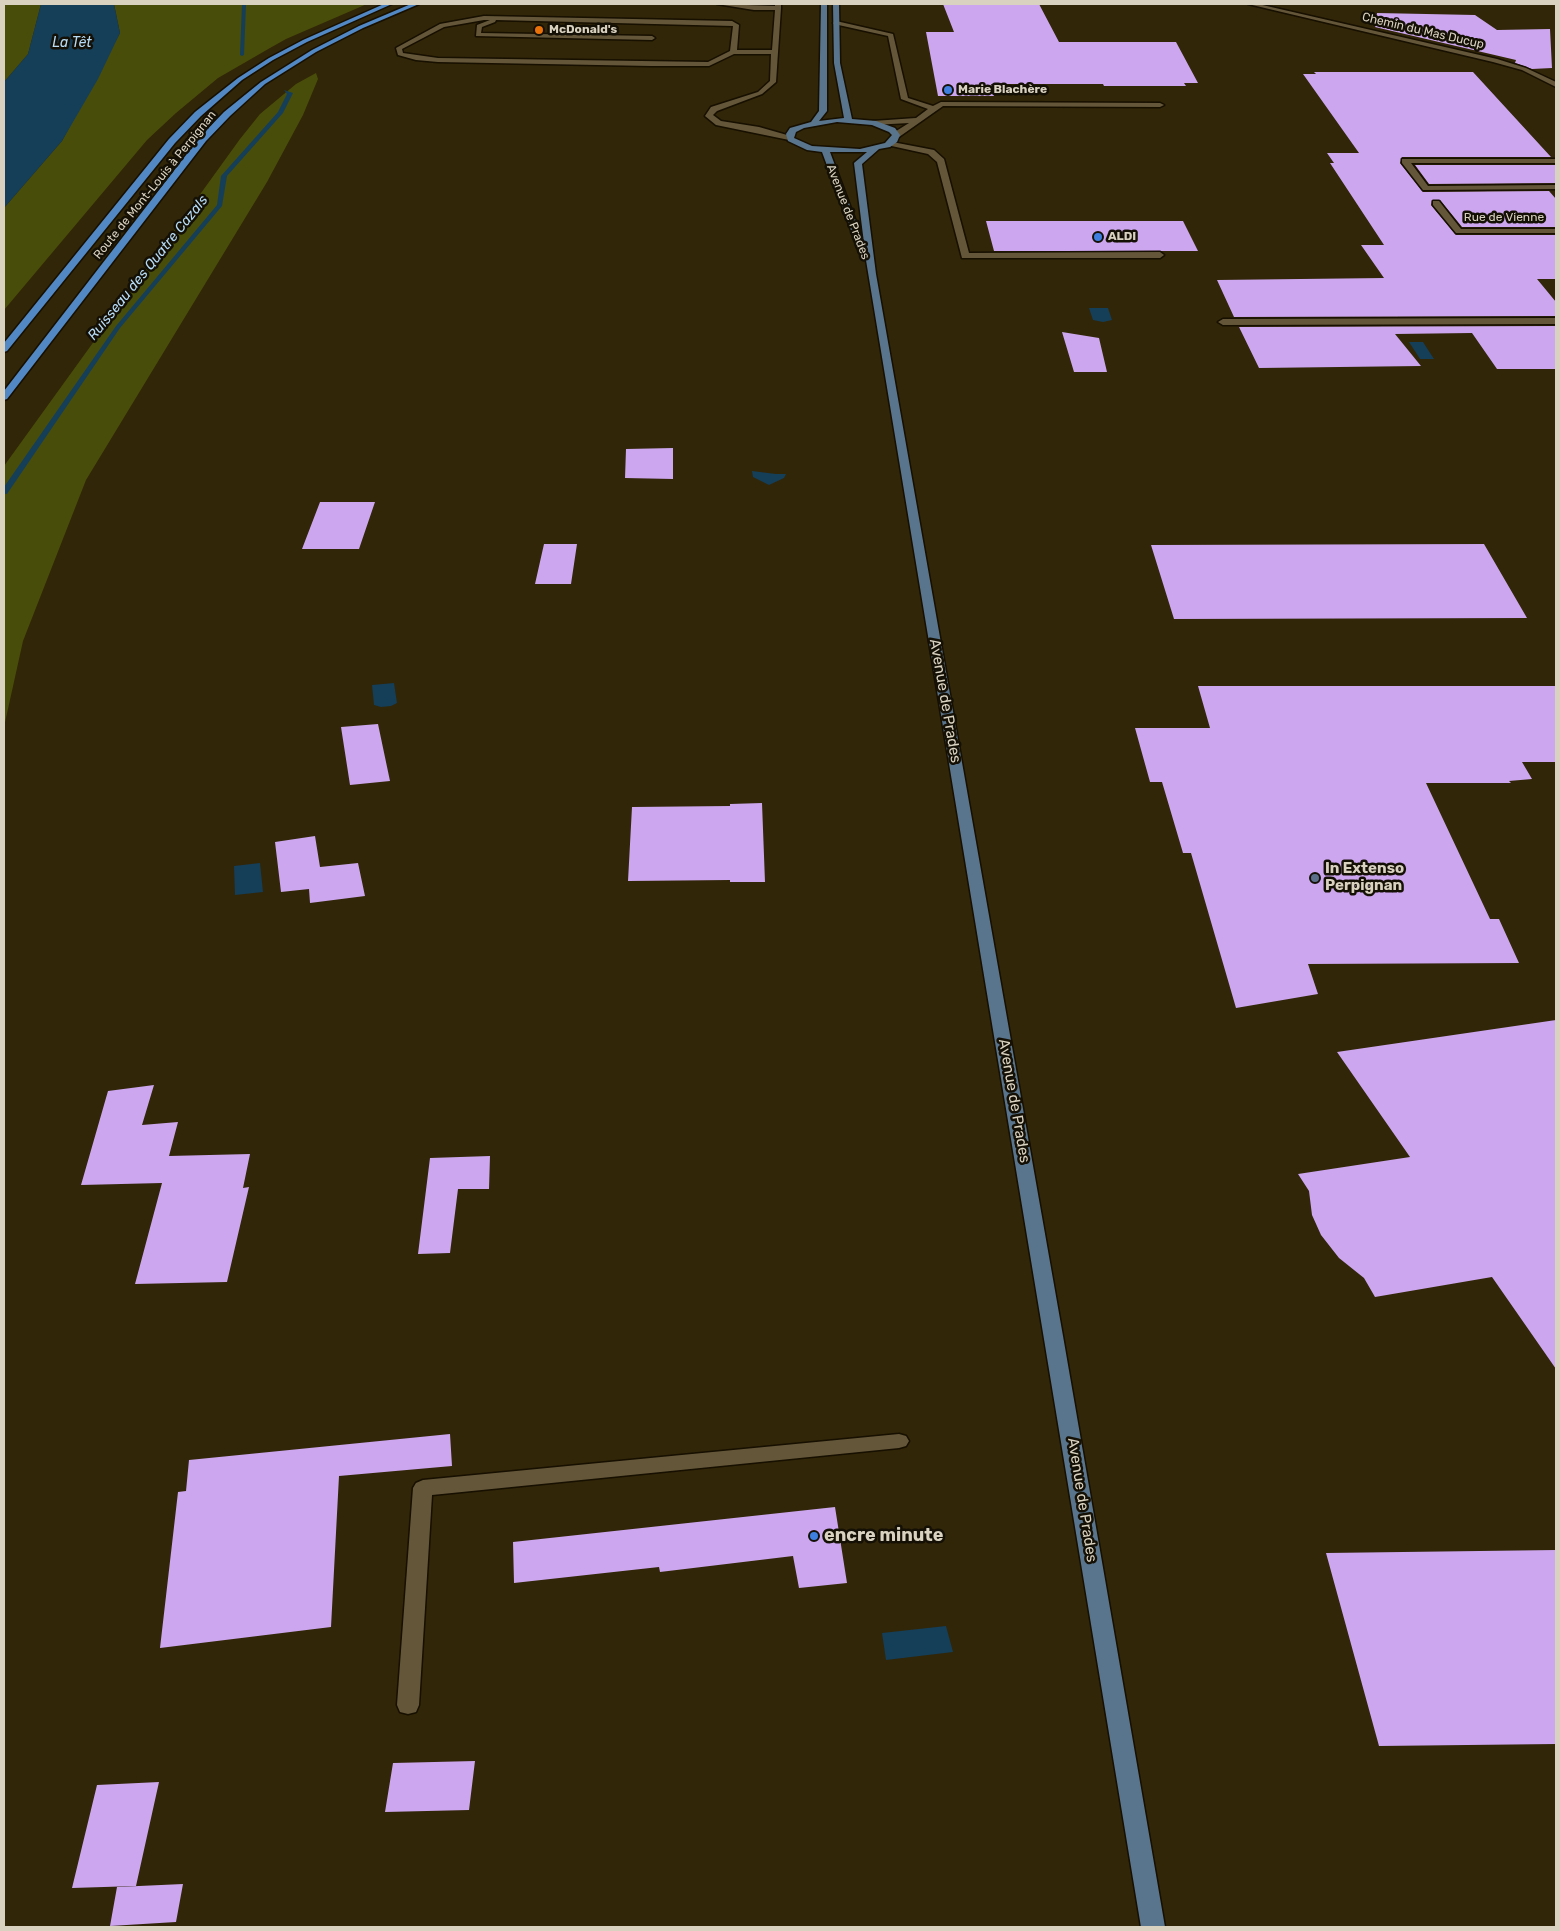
<!DOCTYPE html>
<html>
<head>
<meta charset="utf-8">
<style>
  body { margin:0 }
  #map { position:relative; width:1560px; height:1931px; overflow:hidden; background:#312608; font-family:Rubik,sans-serif }
  canvas { display:block }
  .frame { position:absolute; inset:0; border:5px solid #d9d2c1; pointer-events:none }
</style>
</head>
<body>
<div id="map">
<canvas width="1560" height="1931"></canvas>
<div class="frame"></div>
</div>
<script>
const c = document.querySelector('canvas').getContext('2d');
c.lineJoin = 'round';
function paint(path, color) {
  c.fillStyle = color;
  c.fill(path, 'evenodd');
}
function toPath(rows) {
  const path = new Path2D();
  for (const r of rows) {
    path.moveTo(r[0], r[1]);
    for (let i = 2; i < r.length; i += 2) path.lineTo(r[i], r[i + 1]);
  }
  return path;
}
function trace(path, color, width, dash) {
  c.strokeStyle = color;
  c.lineWidth = width;
  c.lineCap = dash ? 'butt' : 'round';
  c.setLineDash(dash || []);
  c.stroke(path);
}
function label(font, color, halo, rows, align = 'center') {
  c.font = font + ' Rubik,sans-serif';
  c.lineWidth = 5;
  c.setLineDash([]);
  c.textBaseline = 'middle';
  c.strokeStyle = halo;
  c.fillStyle = color;
  for (const [text, x, y, turn = 0] of rows) {
    c.save();
    c.translate(x, y);
    c.rotate((+turn || 0) * Math.PI / 180);
    c.textAlign = isNaN(turn) ? turn : align;
    if (halo) c.strokeText(text, 0, 0);
    c.fillText(text, 0, 0);
    c.restore();
  }
}
const green = toPath([
  [4,4,41,4,28,54,4,82],
  [114,4,367,4,286,39,270,48,218,78,176,113,147,140,4,310,4,208,62,141,120,33],
  [316,73,318,79,303,115,267,182,86,480,23,641,4,727,4,466,240,139,260,114,296,84]
]);
const water = toPath([
  [41,4,114,4,120,33,98,79,62,141,4,208,4,82,28,54],
  [1089,308,1108,308,1112,320,1103,322,1093,320],
  [1409,342,1423,342,1434,359,1420,359],
  [752,471,776,474,786,474,784,478,769,485,753,477],
  [394,683,397,703,391,706,381,707,374,705,372,685],
  [260,863,263,892,235,895,234,866],
  [946,1626,953,1652,886,1660,882,1633]
]);
const stream = toPath([
  [242,4,246,4,244,55,242,56,240,55,242,4],
  [284,90,293,93,283,113,227,176,222,206,120,328,7,494,4,494,4,487,116,326,217,205,221,176,278,112,287,94,284,90]
]);
const building = toPath([
  [943,4,1039,4,1059,42,1176,42,1198,83,1184,83,1186,86,1104,86,1103,84,991,84,994,96,938,96,926,32,954,32],
  [1377,13,1475,15,1497,30,1550,29,1552,68,1532,69,1515,63,1516,60,1375,27],
  [1314,72,1473,72,1551,157,1402,157,1400,163,1423,192,1549,191,1556,199,1556,227,1462,227,1440,200,1432,200,1431,205,1456,235,1556,235,1556,279,1537,279,1556,302,1556,316,1234,317,1217,280,1384,278,1361,245,1384,245,1330,163,1334,163,1327,153,1359,153,1303,74,1316,74],
  [1415,165,1556,165,1556,183,1429,184],
  [986,221,1183,221,1198,251,994,251],
  [1556,326,1556,369,1497,369,1472,333,1395,334,1421,366,1259,368,1239,327],
  [1062,332,1099,338,1107,372,1074,372],
  [673,448,673,479,625,478,626,449],
  [320,502,375,502,359,549,302,549],
  [544,544,577,544,571,584,535,584],
  [1484,544,1527,618,1174,619,1151,545],
  [1198,686,1556,686,1556,762,1522,762,1532,779,1509,781,1511,783,1426,783,1490,919,1499,919,1519,963,1308,964,1318,994,1236,1008,1191,853,1183,853,1162,782,1150,782,1135,728,1210,728],
  [378,724,390,781,350,785,341,727],
  [762,803,765,882,730,882,730,880,628,881,632,807,730,806,730,804],
  [315,836,320,867,358,863,365,896,310,903,309,889,281,892,275,842],
  [1556,1020,1556,1369,1492,1277,1375,1297,1364,1278,1339,1258,1321,1235,1312,1215,1309,1191,1298,1174,1410,1157,1337,1052],
  [154,1085,142,1125,178,1122,169,1156,250,1154,243,1188,249,1187,227,1282,135,1284,162,1183,81,1185,108,1091],
  [490,1156,489,1189,458,1189,450,1253,418,1254,430,1158],
  [450,1434,452,1466,339,1476,331,1627,160,1648,178,1492,186,1491,189,1460],
  [835,1507,847,1583,799,1588,793,1556,660,1572,659,1567,514,1583,513,1542],
  [1556,1550,1556,1744,1379,1746,1326,1553],
  [475,1761,469,1810,385,1812,393,1763],
  [159,1782,136,1886,72,1888,97,1785],
  [183,1884,176,1922,110,1926,117,1887]
]);
const minor = toPath([
  [717,4,775,6,775,4,781,4,781,8,776,82,762,94,717,111,713,115,721,121,759,127,794,137,794,141,716,125,705,116,711,107,758,92,770,81,771,54,734,54,709,66,651,66,438,62,416,60,398,55,396,48,440,24,484,16,732,21,739,25,737,50,772,50,775,10,754,10,717,4],
  [484,20,490,20,477,25,476,36,652,40,655,38,652,36,481,33,482,27,495,22,496,20,733,26,730,51,708,62,438,58,403,53,402,49,444,27,484,20],
  [1248,4,1258,4,1497,59,1526,68,1556,82,1556,87,1522,70,1493,62,1248,4],
  [836,21,893,34,908,98,933,106,941,102,1160,103,1164,105,1160,107,943,106,899,137,893,137,893,133,909,123,873,125,869,123,873,121,916,118,928,109,901,99,888,36,834,24,833,23,836,21],
  [887,141,934,150,944,159,969,253,1160,252,1164,255,1160,258,962,258,937,162,928,154,887,145,887,141],
  [1402,159,1556,159,1556,163,1411,163,1428,186,1556,185,1556,189,1426,190,1423,190,1402,163,1402,159],
  [1433,201,1439,201,1461,229,1556,229,1556,233,1456,233,1433,205,1433,201],
  [1556,318,1556,324,1223,325,1218,322,1223,319,1556,318],
  [899,1434,906,1436,909,1441,906,1446,899,1448,432,1495,419,1705,416,1712,408,1714,400,1712,397,1705,413,1488,416,1483,423,1480,899,1434]
]);
const major = toPath([
  [821,4,827,4,827,111,819,121,844,118,834,63,833,4,839,4,840,63,852,119,876,121,895,128,900,135,897,142,890,147,879,149,862,164,876,274,1063,1336,1165,1927,1141,1927,865,254,859,252,822,152,807,150,788,141,786,134,790,128,811,122,819,111,821,4],
  [837,122,872,125,889,132,892,135,885,143,860,149,812,146,794,138,796,132,804,128,837,122],
  [830,152,867,152,854,163,864,243,830,152]
]);
const highway = toPath([
  [384,4,392,4,307,42,273,60,242,80,201,116,175,143,7,351,4,352,4,343,169,139,195,112,238,78,269,58,303,40,384,4],
  [411,4,419,4,363,28,316,52,265,84,230,116,206,141,7,399,4,400,4,391,200,137,224,112,261,82,312,50,359,26,411,4]
]);
const markers = [
  [539,30,5,"#e8710a"],
  [948,90,5,"#3f7fe0"],
  [1098,237,5,"#3f7fe0"],
  [1315,878,5,"#5c6f8a"],
  [814,1536,5,"#3f7fe0"]
];
const farPoinames = [
  ["McDonald's",549,30],
  ["Marie Blachère",958,90],
  ["ALDI",1108,237]
];
const farStreetnames = [
  ["Chemin du Mas Ducup",1423,31,13],
  ["Route de Mont-Louis à Perpignan",155,185,-51],
  ["Avenue de Prades",848,212,69],
  ["Rue de Vienne",1504,218]
];
const farWaternames = [
  ["La Têt",72,43],
  ["Ruisseau des Quatre Cazals",148,268,-51]
];
const streetNames = [
  ["Avenue de Prades",945,701,80],
  ["Avenue de Prades",1014,1101,80],
  ["Avenue de Prades",1082,1500,81]
];
const poiNames = [
  ["In Extenso",1325,869],
  ["Perpignan",1325,886]
];
const nearPoinames = [
  ["encre minute",824,1536]
];
paint(green, '#494d0a');
paint(water, '#153e58');
paint(stream, '#153e58');
paint(building, '#cca6ee');
trace(minor, '#170f00', 3);
trace(major, '#170f00', 3);
trace(highway, '#170f00', 3);
paint(minor, '#645739');
paint(major, '#59758d');
paint(highway, '#5289c5');
for (const [x, y, r, color] of markers) {
  const dot = new Path2D();
  dot.arc(x, y, r, 0, 2 * Math.PI);
  c.fillStyle = color;
  c.fill(dot);
  trace(dot, '#151005', 2);
}
label('bold 12px', '#d9d2c1', '#151005', farPoinames, 'left');
label('12px', '#d9d2c1', '#151005', farStreetnames);
label('italic 14px', '#b6dcf7', '#151005', farWaternames);
label('15px', '#d9d2c1', '#151005', streetNames);
label('bold 15px', '#d9d2c1', '#151005', poiNames, 'left');
label('bold 18px', '#d9d2c1', '#151005', nearPoinames, 'left');
</script>
</body>
</html>
